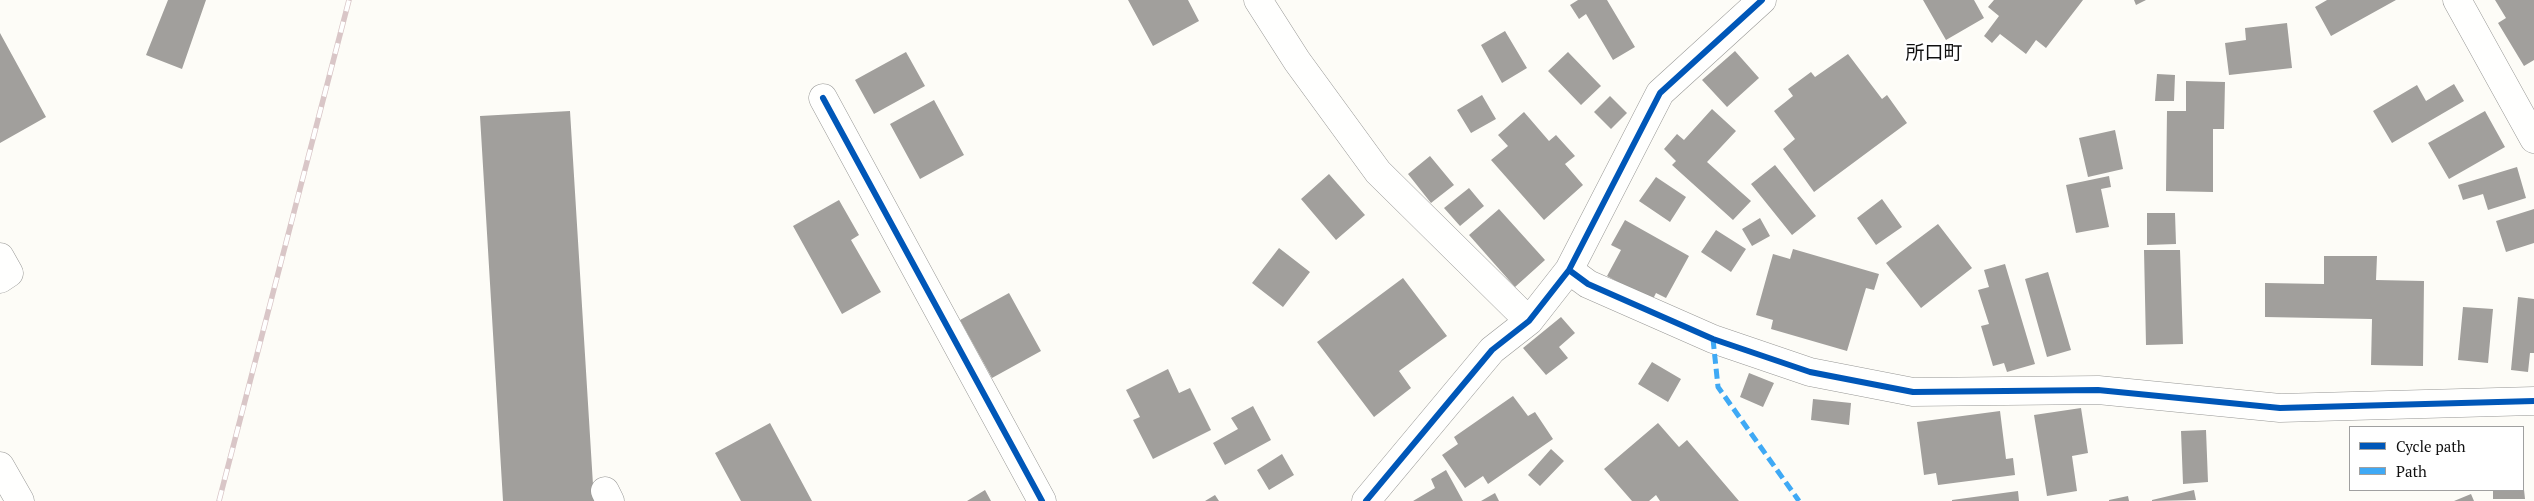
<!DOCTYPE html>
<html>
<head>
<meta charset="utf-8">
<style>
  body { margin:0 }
  #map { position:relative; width:2534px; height:501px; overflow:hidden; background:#fdfcf7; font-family:"PT Serif",serif }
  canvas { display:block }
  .legend { position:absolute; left:2349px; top:426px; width:175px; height:65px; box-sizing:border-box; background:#fff; border:1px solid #a0a0a0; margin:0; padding:6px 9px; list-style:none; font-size:15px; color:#111 }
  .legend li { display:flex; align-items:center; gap:10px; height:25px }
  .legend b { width:25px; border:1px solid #a0a0a0 }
</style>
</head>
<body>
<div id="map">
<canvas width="2534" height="501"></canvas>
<ul class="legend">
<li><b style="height:6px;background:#0057b8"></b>Cycle path</li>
<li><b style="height:6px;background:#3fa9f5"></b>Path</li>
</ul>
</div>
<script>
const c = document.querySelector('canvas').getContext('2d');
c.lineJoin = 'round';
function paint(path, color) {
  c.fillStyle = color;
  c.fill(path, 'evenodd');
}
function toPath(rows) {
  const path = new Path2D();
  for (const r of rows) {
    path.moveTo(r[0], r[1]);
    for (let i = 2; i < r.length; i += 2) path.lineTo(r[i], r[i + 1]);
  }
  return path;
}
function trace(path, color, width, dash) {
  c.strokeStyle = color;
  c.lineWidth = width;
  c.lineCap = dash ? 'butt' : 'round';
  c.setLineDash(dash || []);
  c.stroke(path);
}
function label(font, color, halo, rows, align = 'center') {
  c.font = font + ' "PT Serif","Noto Sans JP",serif';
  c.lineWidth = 5;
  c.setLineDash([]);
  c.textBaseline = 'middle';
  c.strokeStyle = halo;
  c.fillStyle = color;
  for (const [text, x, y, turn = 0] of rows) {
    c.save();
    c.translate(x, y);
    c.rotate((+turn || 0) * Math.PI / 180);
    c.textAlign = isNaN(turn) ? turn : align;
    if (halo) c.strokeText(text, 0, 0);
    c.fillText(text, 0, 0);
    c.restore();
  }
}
const building = toPath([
  [168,0,206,0,182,69,146,55],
  [1128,0,1188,0,1199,21,1153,46],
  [1578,0,1607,0,1635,47,1613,60,1586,14,1579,19,1570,5],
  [1923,0,1974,0,1984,18,1946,40],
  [1994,0,2083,0,2046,48,2036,40,2026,54,2000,34,1992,43,1984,36,1999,16,1988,7],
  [2134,0,2146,0,2136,5],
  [2327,0,2396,0,2331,36,2315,7],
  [2495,0,2534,0,2534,60,2524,66,2498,23,2506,18],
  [2287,23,2292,68,2229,75,2225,43,2246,40,2245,28],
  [1505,31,1527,68,1502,83,1481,45],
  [0,33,46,117,0,143],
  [1735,51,1759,78,1727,107,1702,80],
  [906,52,925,86,874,114,855,80],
  [1568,52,1601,86,1581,105,1548,71],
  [1848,54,1882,99,1887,95,1907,123,1814,192,1783,149,1795,139,1774,111,1793,96,1788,89,1811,72,1815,77],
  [2157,74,2175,75,2174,101,2155,101],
  [2186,81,2225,82,2224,129,2213,129,2213,192,2166,191,2167,111,2186,111],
  [2454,84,2464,101,2392,143,2373,111,2417,85,2426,101],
  [1482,95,1496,119,1471,133,1457,110],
  [1610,96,1627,113,1611,129,1594,112],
  [934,100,964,155,920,179,890,124],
  [1712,109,1736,131,1707,162,1751,201,1733,220,1672,165,1676,161,1664,149,1677,134,1684,140],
  [570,111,594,501,503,501,480,116],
  [2485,111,2505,147,2449,179,2428,143],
  [1524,112,1549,141,1556,135,1575,156,1565,164,1583,185,1544,220,1491,160,1508,146,1498,135],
  [2115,130,2123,169,2088,177,2079,138],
  [1430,156,1454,185,1431,203,1408,174],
  [1775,165,1816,216,1792,235,1751,184],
  [2517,167,2526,198,2488,210,2483,194,2463,200,2458,185],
  [1329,174,1365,215,1336,240,1301,199],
  [2109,176,2111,187,2101,189,2109,227,2076,233,2066,185],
  [1656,177,1686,197,1670,222,1639,201],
  [1469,188,1484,206,1460,226,1444,208],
  [1882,199,1902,227,1876,245,1857,218],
  [839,200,859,235,851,240,881,292,842,314,793,226],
  [1499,209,1545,260,1515,287,1469,235],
  [2534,209,2534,243,2506,252,2496,221],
  [2147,213,2175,213,2176,244,2147,245],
  [1760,218,1770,236,1752,246,1742,229],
  [1625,220,1689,256,1666,298,1656,293,1652,301,1607,276,1621,250,1611,245],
  [1938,224,1972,268,1921,308,1886,263],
  [1716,230,1746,249,1731,272,1701,252],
  [1279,248,1310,272,1283,307,1252,283],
  [1793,249,1879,274,1874,290,1866,288,1847,351,1771,329,1773,320,1756,315,1773,254,1790,259],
  [2144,250,2180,250,2183,344,2146,345],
  [2324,256,2377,256,2376,280,2424,281,2423,366,2371,365,2372,319,2265,317,2265,283,2324,284],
  [2005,264,2035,364,2007,372,2004,363,1993,366,1981,326,1989,324,1978,290,1989,287,1984,270],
  [2048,272,2071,350,2047,357,2025,279],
  [1403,278,1447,336,1399,371,1411,388,1374,417,1317,342],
  [1009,293,1041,351,992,378,960,320],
  [2518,297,2534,299,2534,353,2530,353,2528,372,2511,370],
  [2463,307,2493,309,2488,363,2458,360],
  [1561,317,1575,333,1559,347,1568,358,1546,375,1523,348],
  [1652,362,1681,379,1668,402,1638,384],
  [1168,369,1179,393,1190,388,1211,430,1153,459,1133,420,1140,417,1126,390],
  [1749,373,1774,383,1763,407,1740,397],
  [1513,396,1528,416,1535,412,1553,439,1488,484,1483,476,1465,488,1442,455,1458,444,1454,437],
  [1813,399,1851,403,1849,425,1811,420],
  [1253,406,1271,440,1225,465,1213,443,1238,429,1231,418],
  [2081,408,2088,453,2072,456,2077,491,2047,496,2034,415],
  [2000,411,2006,459,2013,458,2015,475,1938,485,1936,473,1924,475,1917,422],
  [770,423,812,501,741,501,715,453],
  [1658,423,1679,447,1687,440,1739,501,1660,501,1656,495,1649,501,1632,501,1604,469],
  [2206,430,2208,482,2183,484,2181,431],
  [1551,449,1564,461,1540,486,1528,475],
  [1282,454,1294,475,1269,490,1257,470],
  [1446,470,1463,501,1413,501,1435,488,1431,479],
  [2523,480,2525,499,2493,499,2493,490,2523,490],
  [985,490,991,501,967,501],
  [2194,490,2196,500,2152,501,2152,500],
  [2018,491,2019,501,1952,501,1952,500],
  [1495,493,1499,501,1481,501],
  [2471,494,2474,501,2454,501],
  [1215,495,1219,501,1205,501],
  [2128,496,2129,501,2109,501,2109,500]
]);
const minor = toPath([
  [1258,0,1297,61,1378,172,1529,321],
  [2457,0,2534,139],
  [823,98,1042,501],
  [0,257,9,273,0,279],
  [1569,270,1588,284,1713,339,1810,372,1913,392,2098,390,2280,408,2534,401],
  [0,466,20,501],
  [605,491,610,501],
  [1366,501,1492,350,1529,321,1569,270,1660,93,1762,0]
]);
const rail = toPath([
  [219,501,349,0]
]);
const quiet = toPath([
  [1713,339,1718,387,1799,501]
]);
const cycleway = toPath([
  [823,98,1042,501],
  [1569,270,1588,284,1713,339,1810,372,1913,392,2098,390,2280,408,2534,401],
  [1366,501,1492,350,1529,321,1569,270,1660,93,1762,0]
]);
const quarterNames = [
  ["所口町",1934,54]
];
paint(building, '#a19f9c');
trace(minor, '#979795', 29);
trace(minor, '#fffffe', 28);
trace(rail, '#d9c6c7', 5.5);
trace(rail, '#fff', 4, [11]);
trace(quiet, '#3fa9f5', 5, [10, 5]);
trace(cycleway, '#0057b8', 6);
label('19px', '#111', '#fff', quarterNames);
</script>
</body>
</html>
